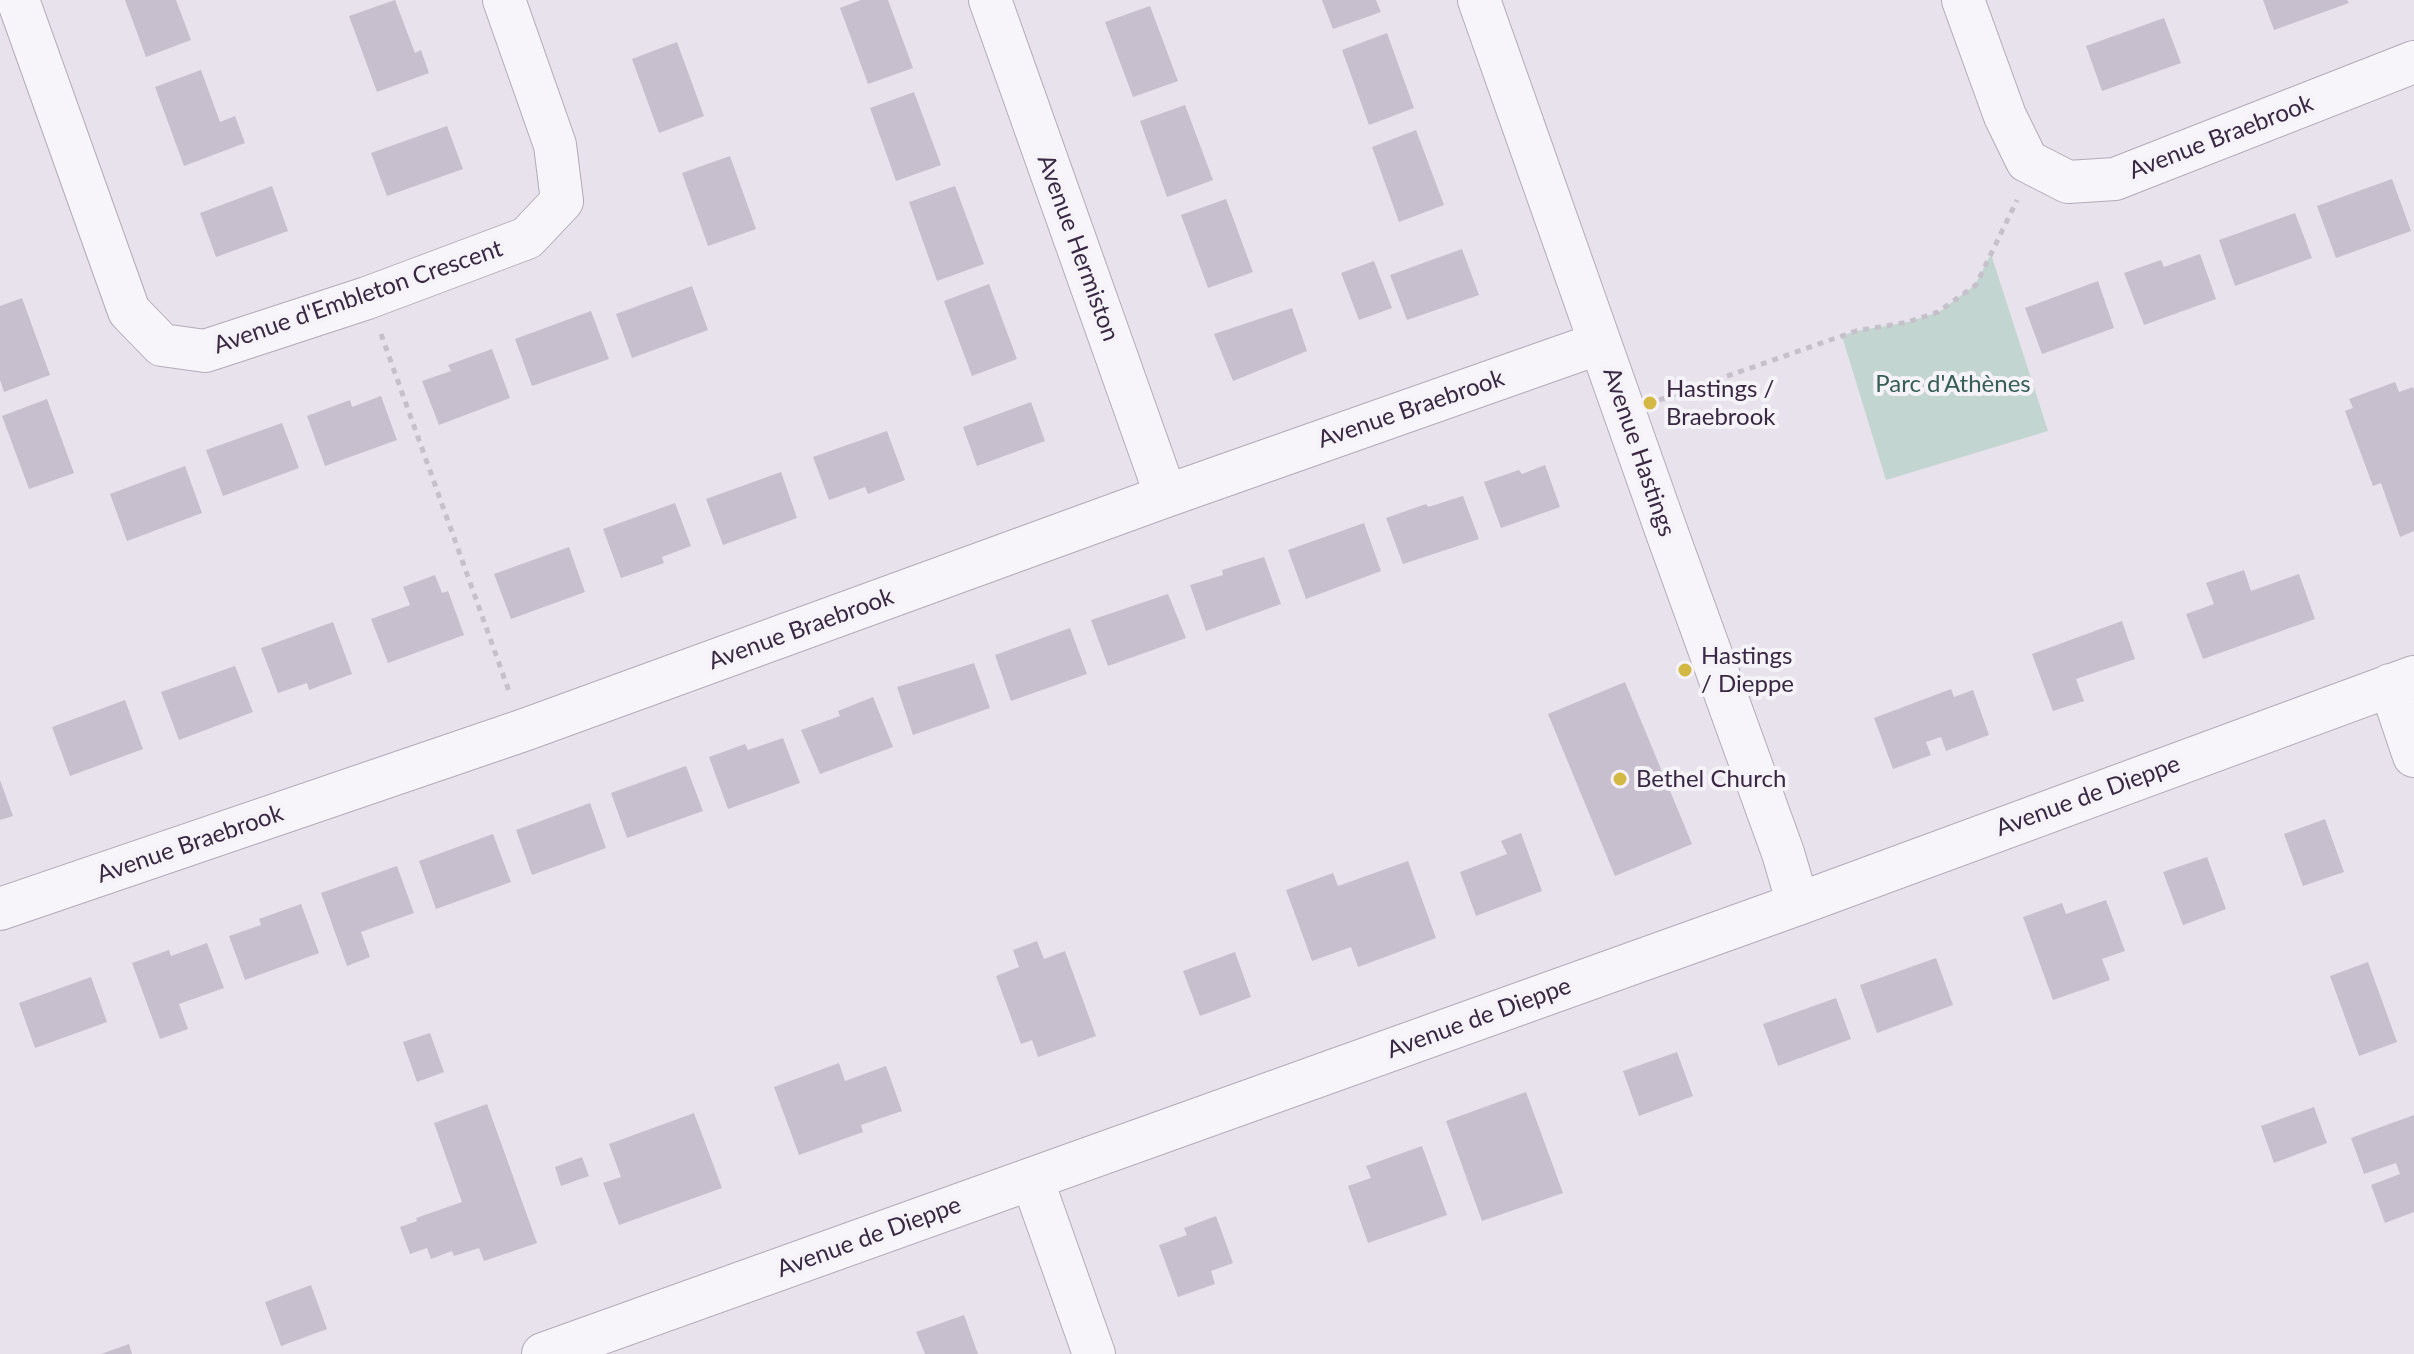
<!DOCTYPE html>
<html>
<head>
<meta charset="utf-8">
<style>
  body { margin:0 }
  canvas { display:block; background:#e7e2eb }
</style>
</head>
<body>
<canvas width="2414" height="1354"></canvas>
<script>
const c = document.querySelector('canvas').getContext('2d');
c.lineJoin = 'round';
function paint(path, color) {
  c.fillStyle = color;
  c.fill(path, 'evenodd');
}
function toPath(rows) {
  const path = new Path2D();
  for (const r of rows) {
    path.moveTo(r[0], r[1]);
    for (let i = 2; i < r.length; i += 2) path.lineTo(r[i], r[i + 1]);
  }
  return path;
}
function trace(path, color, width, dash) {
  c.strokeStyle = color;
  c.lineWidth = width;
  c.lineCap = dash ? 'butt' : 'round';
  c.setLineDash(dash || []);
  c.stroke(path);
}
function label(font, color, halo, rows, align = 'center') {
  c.font = font + ' Lato,sans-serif';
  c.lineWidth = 8;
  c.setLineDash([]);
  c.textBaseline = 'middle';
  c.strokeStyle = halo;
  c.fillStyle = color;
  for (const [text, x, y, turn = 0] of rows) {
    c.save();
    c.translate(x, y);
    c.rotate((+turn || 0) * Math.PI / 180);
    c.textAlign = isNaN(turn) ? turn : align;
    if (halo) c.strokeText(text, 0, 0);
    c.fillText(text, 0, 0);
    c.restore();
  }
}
const green = toPath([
  [1991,254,2048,431,1886,480,1842,336,1856,331,1908,322,1939,312,1975,285]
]);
const building = toPath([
  [125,0,176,0,191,40,146,57],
  [395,0,415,53,421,50,429,73,377,92,349,16],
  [861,0,888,0,913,68,868,84,840,8],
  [1322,0,1376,0,1381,12,1333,29],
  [2263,0,2347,0,2349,3,2274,30],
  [1150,6,1178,81,1133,97,1105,22],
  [2164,18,2181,63,2102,91,2086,46],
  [1387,33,1414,108,1369,125,1342,50],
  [677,42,704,116,659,133,632,59],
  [201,70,220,122,235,116,245,143,184,166,155,87],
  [914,92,941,165,896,181,870,108],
  [1185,105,1213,180,1167,197,1140,121],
  [447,126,463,169,387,196,371,153],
  [1416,130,1444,205,1399,222,1372,147],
  [730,156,756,229,708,246,682,173],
  [2392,179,2411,231,2336,258,2317,206],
  [272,186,288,231,216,257,200,213],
  [955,186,984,264,937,281,909,202],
  [1226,199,1253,272,1208,288,1181,215],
  [2295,213,2312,258,2235,286,2219,240],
  [1462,249,1479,295,1407,320,1390,275],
  [2200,254,2216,299,2144,325,2124,273,2161,260,2164,267],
  [1374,261,1392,308,1359,320,1341,273],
  [2098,281,2114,328,2042,354,2025,308],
  [989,284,1017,359,972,376,944,301],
  [692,286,708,330,632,358,616,314],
  [22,298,50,375,4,392,0,380,0,306],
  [1292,308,1307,351,1233,381,1214,334],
  [591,311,609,359,532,386,515,339],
  [492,349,510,398,439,425,422,381,451,371,448,365],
  [2395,382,2399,392,2413,387,2414,390,2414,531,2400,537,2381,483,2373,486,2345,411,2353,408,2349,399],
  [381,396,397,440,325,466,307,416,350,400,352,407],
  [47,399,74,473,29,489,2,416],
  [1031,402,1045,441,977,466,963,427],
  [282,423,299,468,223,496,206,450],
  [887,431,905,480,868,494,865,487,829,500,813,457],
  [1545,465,1560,507,1501,528,1484,482,1519,470,1522,474],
  [185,466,202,513,127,541,110,494],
  [781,472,797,518,723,545,706,499],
  [1463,496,1479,539,1403,564,1386,518,1426,504,1428,507],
  [675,503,691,546,662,557,664,563,621,578,603,529],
  [1364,523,1381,571,1306,599,1288,550],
  [569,547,585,592,511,619,494,574],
  [1264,557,1281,604,1206,631,1190,585,1223,575,1222,570],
  [2244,570,2251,591,2299,574,2315,619,2203,659,2186,614,2214,604,2206,583],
  [435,575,442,593,448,591,464,635,388,663,371,619,410,605,403,587],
  [1168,594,1186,638,1108,666,1091,620],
  [2122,621,2135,659,2076,679,2084,701,2053,711,2032,654],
  [333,622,352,674,309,690,307,683,278,693,261,648],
  [1070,628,1087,674,1011,701,995,655],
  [974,663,990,708,913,735,897,687],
  [235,666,253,712,179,740,161,692],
  [1625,682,1692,844,1615,876,1548,714],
  [1951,689,1954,697,1973,690,1989,735,1946,751,1941,737,1926,742,1931,755,1893,769,1874,718],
  [873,697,893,747,820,774,801,730,840,716,838,711],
  [125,700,143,749,70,776,52,727],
  [783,738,800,783,728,809,709,757,745,744,748,750],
  [686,766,703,811,627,838,611,793],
  [0,780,13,816,0,820],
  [590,803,606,848,532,875,516,830],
  [2325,819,2344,872,2303,886,2284,834],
  [1521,833,1542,891,1476,916,1460,872,1507,854,1501,841],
  [493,834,511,882,436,909,419,861],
  [2207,857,2226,909,2183,925,2163,872],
  [1408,861,1436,938,1358,967,1351,947,1312,961,1286,890,1333,873,1338,886],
  [397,866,414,913,361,932,370,957,347,966,321,893],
  [2106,900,2125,951,2102,959,2110,980,2053,1000,2023,917,2062,903,2066,914],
  [301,904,319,953,245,980,229,936,261,925,259,919],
  [1037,941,1044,959,1065,951,1096,1036,1038,1057,1032,1040,1021,1044,996,976,1019,967,1013,950],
  [207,943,224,988,179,1004,188,1029,160,1039,132,963,169,950,171,956],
  [1235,952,1251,997,1200,1016,1183,971],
  [1936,958,1953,1005,1877,1033,1860,985],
  [2368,962,2397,1042,2359,1056,2330,976],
  [91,977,107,1022,35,1048,19,1003],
  [1836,998,1851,1039,1778,1066,1763,1024],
  [430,1033,444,1072,417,1082,403,1042],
  [1677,1052,1693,1096,1639,1116,1623,1071],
  [839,1063,845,1081,886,1066,902,1111,861,1125,863,1132,799,1155,774,1087],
  [1526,1092,1563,1193,1482,1221,1446,1121],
  [487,1104,537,1243,484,1261,479,1248,454,1256,452,1251,431,1259,427,1248,410,1254,400,1227,417,1221,416,1218,462,1202,434,1123],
  [2314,1107,2327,1143,2274,1163,2261,1126],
  [694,1113,722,1188,619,1225,603,1183,621,1177,609,1144],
  [2414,1115,2414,1212,2385,1223,2371,1185,2400,1174,2396,1163,2364,1174,2351,1138],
  [1422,1146,1447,1215,1368,1243,1348,1186,1371,1178,1366,1166],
  [582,1157,589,1176,561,1186,555,1167],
  [1216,1216,1233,1263,1211,1271,1215,1284,1178,1297,1159,1245,1187,1235,1184,1228],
  [311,1285,327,1329,281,1346,265,1302],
  [964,1315,978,1354,925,1354,916,1332],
  [129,1344,132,1354,101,1354]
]);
const path = toPath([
  [381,334,510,694],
  [1659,400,1856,331,1908,322,1938,312,1976,285,2017,200]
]);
const street = toPath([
  [18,0,129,311,162,345,205,351,367,298,527,238,562,201,555,145,504,0],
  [990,0,1166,496],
  [1479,0,1666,530,1783,853,1798,904],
  [1963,0,2005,116,2027,161,2068,182,2115,179,2414,62],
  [2390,685,2414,756],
  [0,909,524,730,1166,496,1600,343],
  [1032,1179,1094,1354],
  [543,1354,1798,904,2414,677]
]);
const markers = [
  [1650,403,8,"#d3b844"],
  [1685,670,8,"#d3b844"],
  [1620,779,8,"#d3b844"]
];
const streetNames = [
  ["Avenue Braebrook",2221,137,-21],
  ["Avenue Hermiston",1078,248,70],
  ["Avenue d'Embleton Crescent",358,297,-19],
  ["Avenue Braebrook",1411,409,-19],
  ["Avenue Hastings",1639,452,71],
  ["Avenue Braebrook",801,629,-20],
  ["Avenue de Dieppe",2088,796,-20],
  ["Avenue Braebrook",190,844,-19],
  ["Avenue de Dieppe",1479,1018,-20],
  ["Avenue de Dieppe",869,1237,-20]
];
const parkNames = [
  ["Parc d'Athènes",1953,384]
];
const poiNames = [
  ["Hastings /",1666,389],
  ["Braebrook",1666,417],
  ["Hastings",1701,656],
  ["/ Dieppe",1701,684],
  ["Bethel Church",1636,779]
];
paint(green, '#c3d5d0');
paint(building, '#c8bfce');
trace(street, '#b3aab9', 44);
trace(path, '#c6c0ca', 5, [6, 6]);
trace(street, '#f7f5f9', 42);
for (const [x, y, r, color] of markers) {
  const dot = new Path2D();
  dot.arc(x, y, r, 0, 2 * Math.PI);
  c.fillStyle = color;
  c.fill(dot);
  trace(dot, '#f5f2f8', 3);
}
label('24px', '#392943', '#f5f2f8', streetNames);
label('24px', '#365f56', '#f5f2f8', parkNames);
label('24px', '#392943', '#f5f2f8', poiNames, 'left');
</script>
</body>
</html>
